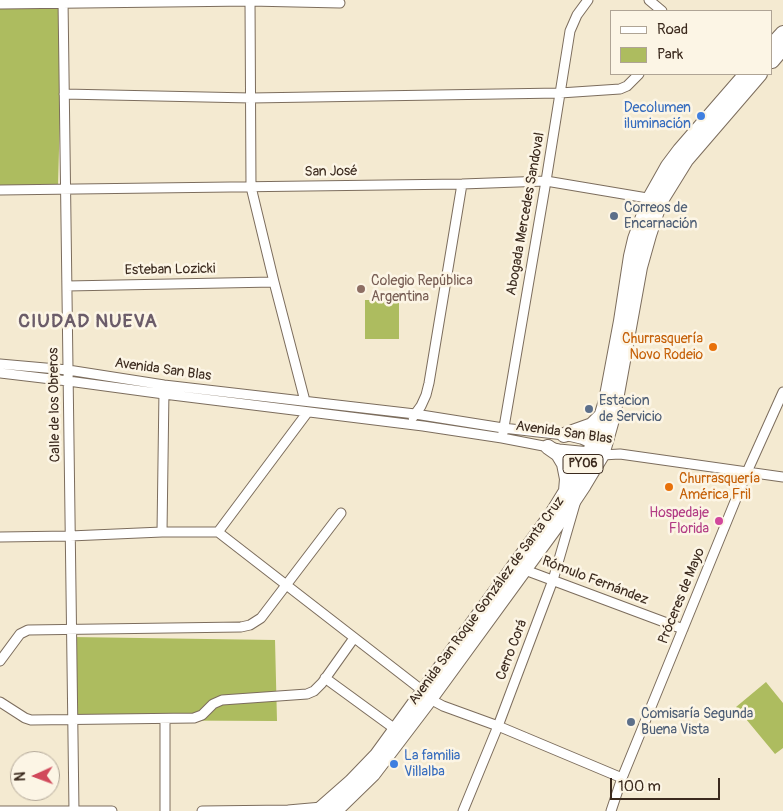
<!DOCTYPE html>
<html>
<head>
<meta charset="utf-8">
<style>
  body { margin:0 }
  #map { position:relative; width:783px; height:811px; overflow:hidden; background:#f4ead1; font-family:Pangolin,sans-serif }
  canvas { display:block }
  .legend { position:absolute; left:610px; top:10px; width:162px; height:65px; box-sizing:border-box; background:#fcf5e5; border:1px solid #afa495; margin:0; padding:6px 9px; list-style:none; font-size:15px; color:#3b2a1e }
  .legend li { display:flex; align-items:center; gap:10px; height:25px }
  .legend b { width:25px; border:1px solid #afa495 }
  .north { position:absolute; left:10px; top:751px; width:50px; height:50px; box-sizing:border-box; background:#fcf5e5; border:1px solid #afa495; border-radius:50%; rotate:268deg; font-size:14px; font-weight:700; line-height:20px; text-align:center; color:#3b2a1e }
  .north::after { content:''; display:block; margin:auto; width:18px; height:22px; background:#d1495b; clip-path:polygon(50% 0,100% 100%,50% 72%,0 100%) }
  .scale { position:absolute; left:610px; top:778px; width:110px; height:22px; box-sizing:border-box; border:2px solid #3b2a1e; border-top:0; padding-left:6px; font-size:15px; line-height:18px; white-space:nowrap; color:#3b2a1e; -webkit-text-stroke:4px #fcf5e5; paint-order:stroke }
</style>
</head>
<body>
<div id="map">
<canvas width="783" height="811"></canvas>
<ul class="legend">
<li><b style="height:6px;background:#fff"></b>Road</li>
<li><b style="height:14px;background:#adbc5f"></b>Park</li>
</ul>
<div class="north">N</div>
<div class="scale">100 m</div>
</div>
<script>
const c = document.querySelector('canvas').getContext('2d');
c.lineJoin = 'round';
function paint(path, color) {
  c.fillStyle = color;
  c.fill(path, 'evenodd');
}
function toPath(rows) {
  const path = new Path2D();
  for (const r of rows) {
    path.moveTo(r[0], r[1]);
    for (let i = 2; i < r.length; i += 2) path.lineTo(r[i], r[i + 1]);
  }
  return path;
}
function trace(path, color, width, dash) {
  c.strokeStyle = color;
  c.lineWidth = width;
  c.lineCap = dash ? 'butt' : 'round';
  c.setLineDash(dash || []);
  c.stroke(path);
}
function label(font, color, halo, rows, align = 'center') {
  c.font = font + ' Pangolin,sans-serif';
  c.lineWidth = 5;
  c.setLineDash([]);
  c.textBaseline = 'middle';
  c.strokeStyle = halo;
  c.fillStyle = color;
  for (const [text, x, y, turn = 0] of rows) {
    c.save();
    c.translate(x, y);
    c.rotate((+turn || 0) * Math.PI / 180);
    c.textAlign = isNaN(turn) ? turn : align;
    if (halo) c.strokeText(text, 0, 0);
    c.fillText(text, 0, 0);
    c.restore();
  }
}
const green = toPath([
  [0,4,63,4,58,186,0,187],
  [365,300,399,300,399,339,365,339],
  [72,637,275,640,277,721,75,720],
  [766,682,783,703,783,748,775,754,736,707]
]);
const minor = toPath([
  [63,0,74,810],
  [250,0,251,187,274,282,305,401],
  [649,0,662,11],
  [0,4,250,1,340,3],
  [64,94,251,98,560,93,620,89,627,86,639,74],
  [0,190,462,184,546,181,653,199],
  [67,286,274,282],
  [0,364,68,370,164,385,415,414,503,428,564,435,581,439,597,446],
  [0,373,68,381,164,394,423,426,502,438,559,449,590,452,602,455,620,454,783,477],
  [413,417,421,406,426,395,429,383,462,184],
  [503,433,546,181,570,31,577,15,588,0],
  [162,532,164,390],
  [218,532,307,413],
  [0,537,70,536,162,532,218,532,423,691,430,699,443,706,498,726,622,778],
  [525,570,683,629],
  [0,661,20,634,28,630,241,627,250,625,261,618,341,513],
  [325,678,395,729],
  [0,702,25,718,31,720,194,718,202,715,213,704,222,700,307,694,314,691,322,683,354,638],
  [165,719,165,811],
  [0,811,112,811],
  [202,811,288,810,322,807],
  [463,811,498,726,553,580,575,504],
  [611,811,622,778,747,472,783,392]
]);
const highway = toPath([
  [772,45,783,33],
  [772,61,783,48],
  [564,435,592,425,601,416],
  [548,447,558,454,564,464,567,479,566,491],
  [318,811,351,782,377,755,552,514,590,452,606,401,621,321,631,256,635,239,650,198,668,166,680,150,746,74],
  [335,811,373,774,430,699,562,518,584,485,602,455,613,416,640,267,649,235,660,202,686,160,760,74]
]);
const markers = [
  [701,116,5,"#3f7fe0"],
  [614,216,5,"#5c6f8a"],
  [361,289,5,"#8d6e63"],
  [713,347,5,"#e8710a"],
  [589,409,5,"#5c6f8a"],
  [669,487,5,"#e8710a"],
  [719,521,5,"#d1479c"],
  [631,722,5,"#5c6f8a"],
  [394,764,5,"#3f7fe0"]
];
const shields = [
  [583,464,40]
];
const shieldNames = [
  ["PY06",583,464]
];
const shopNames = [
  ["Decolumen",691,108],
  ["iluminación",691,124],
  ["La familia",404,756,"left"],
  ["Villalba",404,772,"left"]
];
const streetNames = [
  ["San José",331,172,-1],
  ["Abogada Mercedes Sandoval",526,214,-80],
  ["Esteban Lozicki",170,270,-1],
  ["Avenida San Blas",163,370,8],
  ["Calle de los Obreros",55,405,-91],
  ["Avenida San Blas",564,433,8],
  ["Rómulo Fernández",595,581,21],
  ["Próceres de Mayo",682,596,-68],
  ["Avenida San Roque González de Santa Cruz",487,601,-54],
  ["Cerro Corá",512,650,-69]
];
const serviceNames = [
  ["Correos de",624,208],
  ["Encarnación",624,224],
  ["Estacion",599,401],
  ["de Servicio",599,417],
  ["Comisaría Segunda",641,714],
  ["Buena Vista",641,730]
];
const educationNames = [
  ["Colegio República",371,281],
  ["Argentina",371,297]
];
const foodNames = [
  ["Churrasquería",703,339],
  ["Novo Rodeio",703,355],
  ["Churrasquería",679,479,"left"],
  ["América Fril",679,495,"left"]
];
const hotelNames = [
  ["Hospedaje",709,513],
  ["Florida",709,529]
];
const districtNames = [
  ["CIUDAD NUEVA",88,322]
];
paint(green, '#adbc5f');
trace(minor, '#7c6d5d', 11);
trace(highway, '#7c6d5d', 16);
trace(minor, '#fff', 9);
trace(highway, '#fff', 14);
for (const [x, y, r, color] of markers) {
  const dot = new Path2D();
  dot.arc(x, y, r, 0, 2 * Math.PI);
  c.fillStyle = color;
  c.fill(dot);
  trace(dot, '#fcf5e5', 2);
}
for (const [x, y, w] of shields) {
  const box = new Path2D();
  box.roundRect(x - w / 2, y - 9.5, w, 19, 4);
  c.fillStyle = '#fcf5e5';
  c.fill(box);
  trace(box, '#3b2a1e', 1);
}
label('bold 12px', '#3b2a1e', null, shieldNames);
label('14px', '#366cbe', '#fcf5e5', shopNames, 'right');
label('14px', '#3b2a1e', '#fcf5e5', streetNames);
label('14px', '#4e5e75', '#fcf5e5', serviceNames, 'left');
label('14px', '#785e54', '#fcf5e5', educationNames, 'left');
label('14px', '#c56008', '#fcf5e5', foodNames, 'right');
label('14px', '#b23c85', '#fcf5e5', hotelNames, 'right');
c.letterSpacing = '1px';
label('bold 19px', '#6b5c69', '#fcf5e5', districtNames);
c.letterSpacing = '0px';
</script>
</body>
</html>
